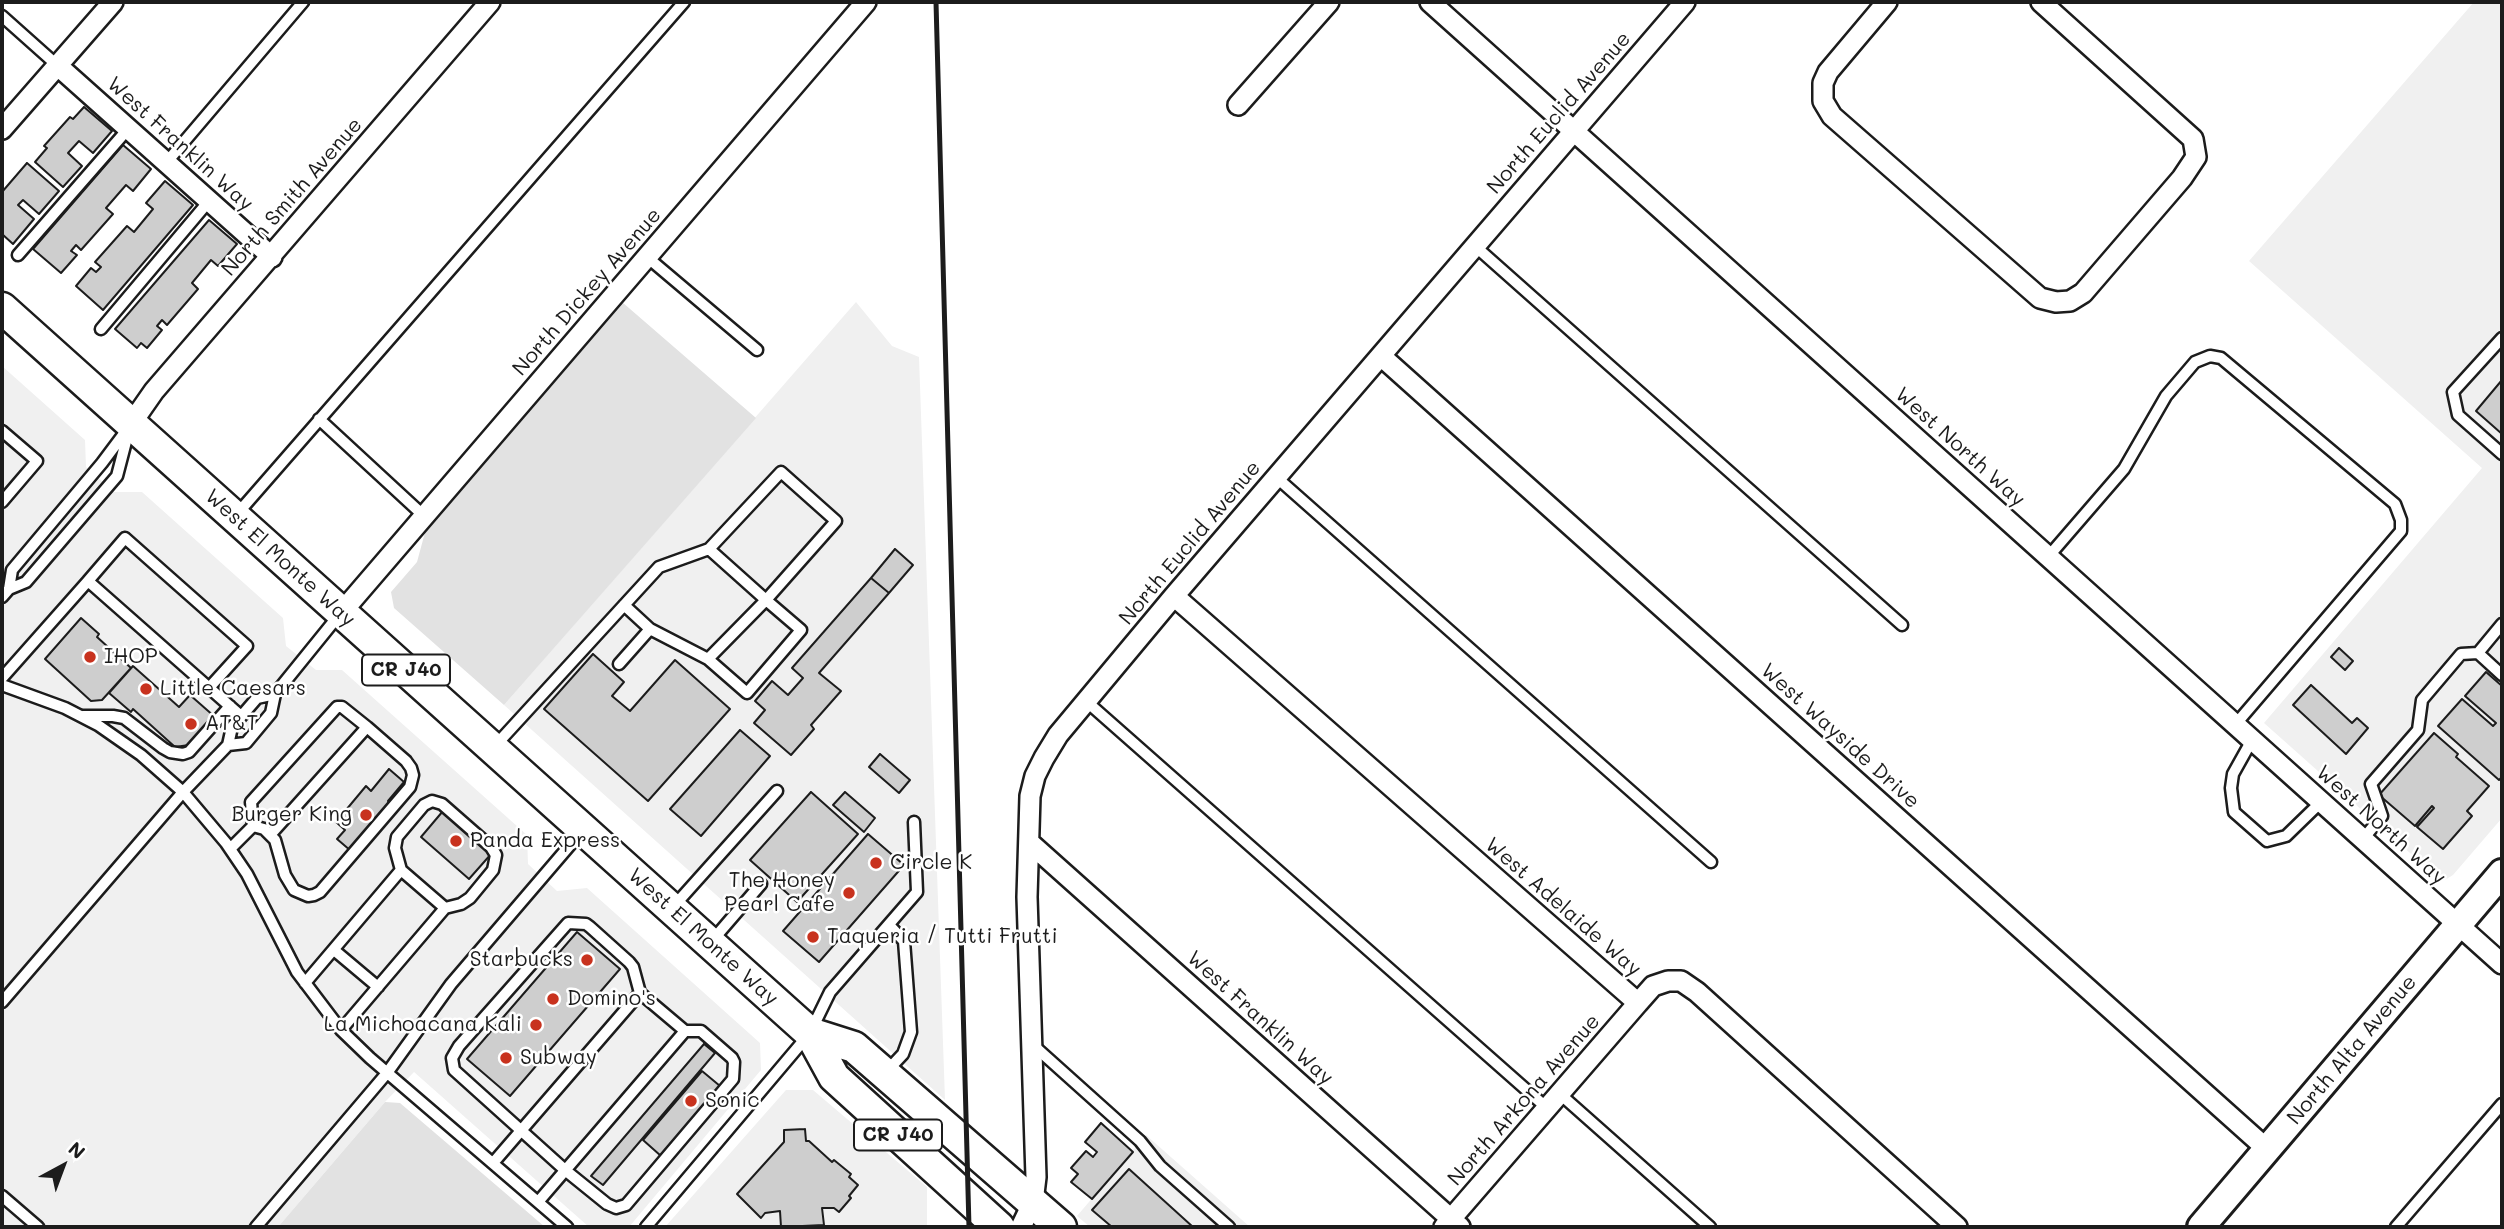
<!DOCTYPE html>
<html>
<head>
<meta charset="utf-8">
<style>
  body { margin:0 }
  #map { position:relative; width:2504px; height:1229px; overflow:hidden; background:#fff; font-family:Mali,sans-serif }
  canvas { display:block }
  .frame { position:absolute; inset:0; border:4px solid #1c1c1c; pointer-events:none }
  .north { position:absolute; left:28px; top:1131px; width:70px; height:70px; -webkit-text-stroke:5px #fff; paint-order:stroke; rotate:41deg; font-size:19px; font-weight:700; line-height:28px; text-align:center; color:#1c1c1c }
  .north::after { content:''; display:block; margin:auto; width:24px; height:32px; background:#1c1c1c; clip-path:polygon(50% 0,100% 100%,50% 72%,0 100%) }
</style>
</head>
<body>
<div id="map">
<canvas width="2504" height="1229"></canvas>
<div class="frame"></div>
<div class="north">N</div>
</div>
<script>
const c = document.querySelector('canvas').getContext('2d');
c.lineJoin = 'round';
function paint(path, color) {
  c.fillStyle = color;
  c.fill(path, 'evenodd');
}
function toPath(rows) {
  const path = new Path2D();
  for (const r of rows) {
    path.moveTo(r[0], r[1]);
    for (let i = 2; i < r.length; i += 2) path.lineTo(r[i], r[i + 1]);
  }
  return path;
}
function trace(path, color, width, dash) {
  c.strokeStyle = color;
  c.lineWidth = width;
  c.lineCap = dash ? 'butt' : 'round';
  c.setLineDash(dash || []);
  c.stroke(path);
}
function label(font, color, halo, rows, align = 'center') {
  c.font = font + ' Mali,sans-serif';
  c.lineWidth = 5;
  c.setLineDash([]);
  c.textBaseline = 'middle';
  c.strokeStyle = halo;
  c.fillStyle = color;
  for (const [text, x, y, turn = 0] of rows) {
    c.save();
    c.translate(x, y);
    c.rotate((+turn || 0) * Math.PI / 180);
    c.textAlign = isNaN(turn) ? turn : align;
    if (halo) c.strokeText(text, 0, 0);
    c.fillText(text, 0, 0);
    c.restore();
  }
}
const built = toPath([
  [2474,2,2502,2,2502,818,2453,875,2445,880,2437,877,2264,723,2482,468,2249,261],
  [856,302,892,346,919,357,945,1100,504,705],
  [2,366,85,440,86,467,114,492,142,492,283,618,286,646,316,670,342,670,527,835,528,864,557,891,587,888,760,1043,761,1070,629,1227,589,1227,414,1072,385,1102,278,1227,2,1227],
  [786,1090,813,1090,927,1187,927,1227,665,1227],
  [1146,1135,1250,1227,1090,1227,1077,1216]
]);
const green = toPath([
  [622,302,756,418,504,705,394,608,391,592,417,562,427,525],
  [385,1102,400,1103,545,1227,278,1227]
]);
const building = toPath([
  [84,107,112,131,93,153,79,141,68,153,82,166,63,187,35,162,47,148,44,146,70,117,73,119,84,107],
  [123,145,151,169,133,191,126,185,106,208,113,214,81,250,76,245,71,251,77,255,61,273,33,249,123,145],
  [27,163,59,191,39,214,23,200,18,205,34,219,13,244,2,234,2,192,27,163],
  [165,181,193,205,103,310,76,286,91,268,96,272,101,267,95,262,127,226,134,232,153,209,146,203,165,181],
  [209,220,237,244,218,266,211,260,192,283,198,289,167,325,162,320,157,326,162,330,147,348,141,343,137,348,115,329,209,220],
  [2502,380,2502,434,2476,411,2502,380],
  [895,549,913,565,889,593,871,578,895,549],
  [871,578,889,593,819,673,841,691,811,725,814,729,791,755,754,723,765,710,755,701,772,681,788,695,803,678,792,668,871,578],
  [81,618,99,634,97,637,131,668,102,700,91,701,45,659,81,618],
  [2339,648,2353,661,2345,670,2331,657,2339,648],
  [593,654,624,682,612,696,630,711,675,660,730,709,648,801,544,709,593,654],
  [133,666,179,707,190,695,215,717,189,745,175,747,133,709,131,712,109,693,133,666],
  [2486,672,2502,686,2502,777,2499,780,2438,726,2462,699,2493,726,2496,723,2465,696,2486,672],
  [2311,685,2352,723,2357,718,2368,728,2346,754,2293,705,2311,685],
  [740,730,770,756,701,836,670,809,740,730],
  [2434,733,2458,754,2456,757,2489,786,2467,811,2472,816,2443,849,2417,827,2434,808,2432,806,2415,826,2379,795,2434,733],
  [880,754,910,780,899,793,869,767,880,754],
  [389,769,404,782,388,801,391,804,351,851,337,839,345,830,336,822,366,786,371,791,389,769],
  [811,792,858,834,797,902,750,860,811,792],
  [845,792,875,818,864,832,833,805,845,792],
  [443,811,492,853,469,879,421,837,443,811],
  [868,834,904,865,819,962,783,931,868,834],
  [577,932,620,969,510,1096,467,1059,577,932],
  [704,1044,715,1053,603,1185,591,1176,704,1044],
  [702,1071,720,1086,661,1156,643,1140,702,1071],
  [1101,1123,1133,1152,1092,1199,1071,1182,1078,1174,1071,1168,1086,1151,1093,1157,1097,1152,1085,1142,1101,1123],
  [805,1129,806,1141,809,1141,832,1162,834,1160,851,1174,849,1177,858,1185,849,1196,851,1198,839,1212,834,1208,822,1208,824,1225,781,1227,780,1211,765,1213,761,1218,737,1194,784,1142,784,1130,805,1129],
  [1129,1169,1193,1227,1112,1227,1092,1210,1129,1169]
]);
const lane = toPath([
  [2,16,58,66],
  [166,163,303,2],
  [1475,246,1902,625],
  [18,255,128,129],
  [647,257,757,350],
  [101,329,209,201],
  [2502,338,2453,392,2458,415,2502,454],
  [319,419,424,516],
  [2,431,37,461,2,502],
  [1276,477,1711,862],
  [238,513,684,2],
  [2048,557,2124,469,2166,396,2195,362,2210,356,2221,358,2395,504,2401,520,2401,531,2235,725],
  [88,581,125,538,247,646,208,689],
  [9,589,12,570,102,463,126,431],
  [2,597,9,589,26,582,117,476,129,430],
  [650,629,708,659,766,600,801,630,747,693,708,659],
  [2478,653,2502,624],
  [619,664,650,629,624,605],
  [2,678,88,581,241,716],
  [2,685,65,708,98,725,141,755,183,792,226,843,247,874,297,972,341,1030,370,1058,567,1227],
  [1086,701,1547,1108],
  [83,716,113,716,124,718,163,748,170,752,183,754,189,752,230,706],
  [2252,740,2233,774,2231,788,2234,812,2267,841,2286,836,2321,802],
  [228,745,246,743,271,713,275,694,339,615],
  [495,746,659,567,709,549,781,472,836,521,766,600,709,549],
  [271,834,367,727],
  [2363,839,2382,816,2371,784,2418,730,2422,700,2461,654,2478,653,2502,675],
  [230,849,253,826,251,802,337,707,342,707,367,727,406,761,411,768,413,775,410,787,320,892,314,895,308,896,294,890,285,875,275,840,264,829,253,826],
  [401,870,395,848,397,837,424,805,432,801,442,804,491,847,496,855,493,870,470,898,461,904,445,908],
  [674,906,777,791],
  [711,942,761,884],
  [334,950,378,987],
  [305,983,401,870,445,908,341,1030],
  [640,993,633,967,629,962,590,927,586,924,568,923,459,1046,452,1058,454,1070,565,1170,607,1204,616,1208,626,1205,733,1079,734,1062,732,1058,701,1031,685,1031],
  [2,1002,183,792,228,745,232,727,257,698,275,694],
  [1033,1045,1140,1141,1160,1166,1229,1227],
  [887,1071,903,1054,911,1032,904,941,889,925],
  [1560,1094,1710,1227],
  [493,1163,640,993,685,1031,538,1202],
  [2,1196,38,1227],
  [256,1227,387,1073,451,984,582,831],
  [646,1227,810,1033,830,992,917,892,914,822],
  [2396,1227,2502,1104]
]);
const street = toPath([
  [1430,2,2502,964],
  [1887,2,1828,72,1823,83,1823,101,1832,116,2040,298,2056,302,2070,301,2083,293,2182,178,2196,157,2193,139,2041,2],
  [58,66,272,257],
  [1238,105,1329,2],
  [2,129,113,2],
  [1381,356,2268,1150],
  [131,424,154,391,490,2],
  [1174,596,1638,1003,1653,986,1668,981,1681,981,1697,992,1957,1227],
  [341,613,866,2],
  [1030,843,1460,1227],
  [1021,1227,1033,1202,1036,1177,1027,897,1030,796,1035,776,1044,758,1058,735,1174,596,1685,2],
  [1444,1227,1638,1003]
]);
const secondary = toPath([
  [2201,1227,2502,873]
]);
const primary = toPath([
  [2,308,810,1033,834,1077,999,1227],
  [810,1033,854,1047,1061,1227]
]);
const rail = toPath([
  [936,2,969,1227]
]);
const markers = [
  [90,657,7,"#c8321e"],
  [146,689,7,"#c8321e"],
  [191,724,7,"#c8321e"],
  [366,815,7,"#c8321e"],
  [456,841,7,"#c8321e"],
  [876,863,7,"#c8321e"],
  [849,893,7,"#c8321e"],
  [813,937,7,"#c8321e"],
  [587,960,7,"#c8321e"],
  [553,999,7,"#c8321e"],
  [536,1025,7,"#c8321e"],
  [506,1058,7,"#c8321e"],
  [691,1101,7,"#c8321e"]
];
const shields = [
  [406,670,88],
  [898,1135,88]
];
const shieldNames = [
  ["CR J40",406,670],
  ["CR J40",898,1135]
];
const streetNames = [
  ["North Euclid Avenue",1559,113,-49],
  ["West Franklin Way",180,144,42],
  ["North Smith Avenue",292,197,-49],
  ["North Dickey Avenue",587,292,-49],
  ["West North Way",1960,447,42],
  ["North Euclid Avenue",1190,543,-50],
  ["West El Monte Way",280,558,42],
  ["West Wayside Drive",1840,736,42],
  ["West North Way",2381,825,42],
  ["West Adelaide Way",1563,907,41],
  ["West El Monte Way",703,937,42],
  ["West Franklin Way",1260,1018,42],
  ["North Alta Avenue",2352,1050,-50],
  ["North Arkona Avenue",1524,1100,-49]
];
const poiNames = [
  ["IHOP",104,657],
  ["Little Caesars",160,689],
  ["AT&T",205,724],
  ["Burger King",352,815,"right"],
  ["Panda Express",470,841],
  ["Circle K",890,863],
  ["The Honey",835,881,"right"],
  ["Pearl Cafe",835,905,"right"],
  ["Taqueria / Tutti Frutti",827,937],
  ["Starbucks",573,960,"right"],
  ["Domino's",567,999],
  ["La Michoacana Kali",522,1025,"right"],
  ["Subway",520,1058],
  ["Sonic",705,1101]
];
paint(built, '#f0f0f0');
paint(green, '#e2e2e2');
paint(building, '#cecece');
trace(building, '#1c1c1c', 2);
trace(lane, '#1c1c1c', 15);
trace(street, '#1c1c1c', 24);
trace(secondary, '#1c1c1c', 32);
trace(primary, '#1c1c1c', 35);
trace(lane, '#fff', 10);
trace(street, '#fff', 19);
trace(secondary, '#fff', 26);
trace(primary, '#fff', 30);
trace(rail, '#1c1c1c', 5);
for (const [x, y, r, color] of markers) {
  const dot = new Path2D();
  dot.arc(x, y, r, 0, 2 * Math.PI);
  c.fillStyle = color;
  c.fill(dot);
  trace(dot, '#fff', 2.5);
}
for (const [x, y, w] of shields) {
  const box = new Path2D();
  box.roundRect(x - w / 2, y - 15.5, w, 31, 5);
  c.fillStyle = '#fff';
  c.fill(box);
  trace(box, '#1c1c1c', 2);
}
label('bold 19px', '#1c1c1c', null, shieldNames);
label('21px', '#1c1c1c', '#fff', streetNames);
label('21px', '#1c1c1c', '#fff', poiNames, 'left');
</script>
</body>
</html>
